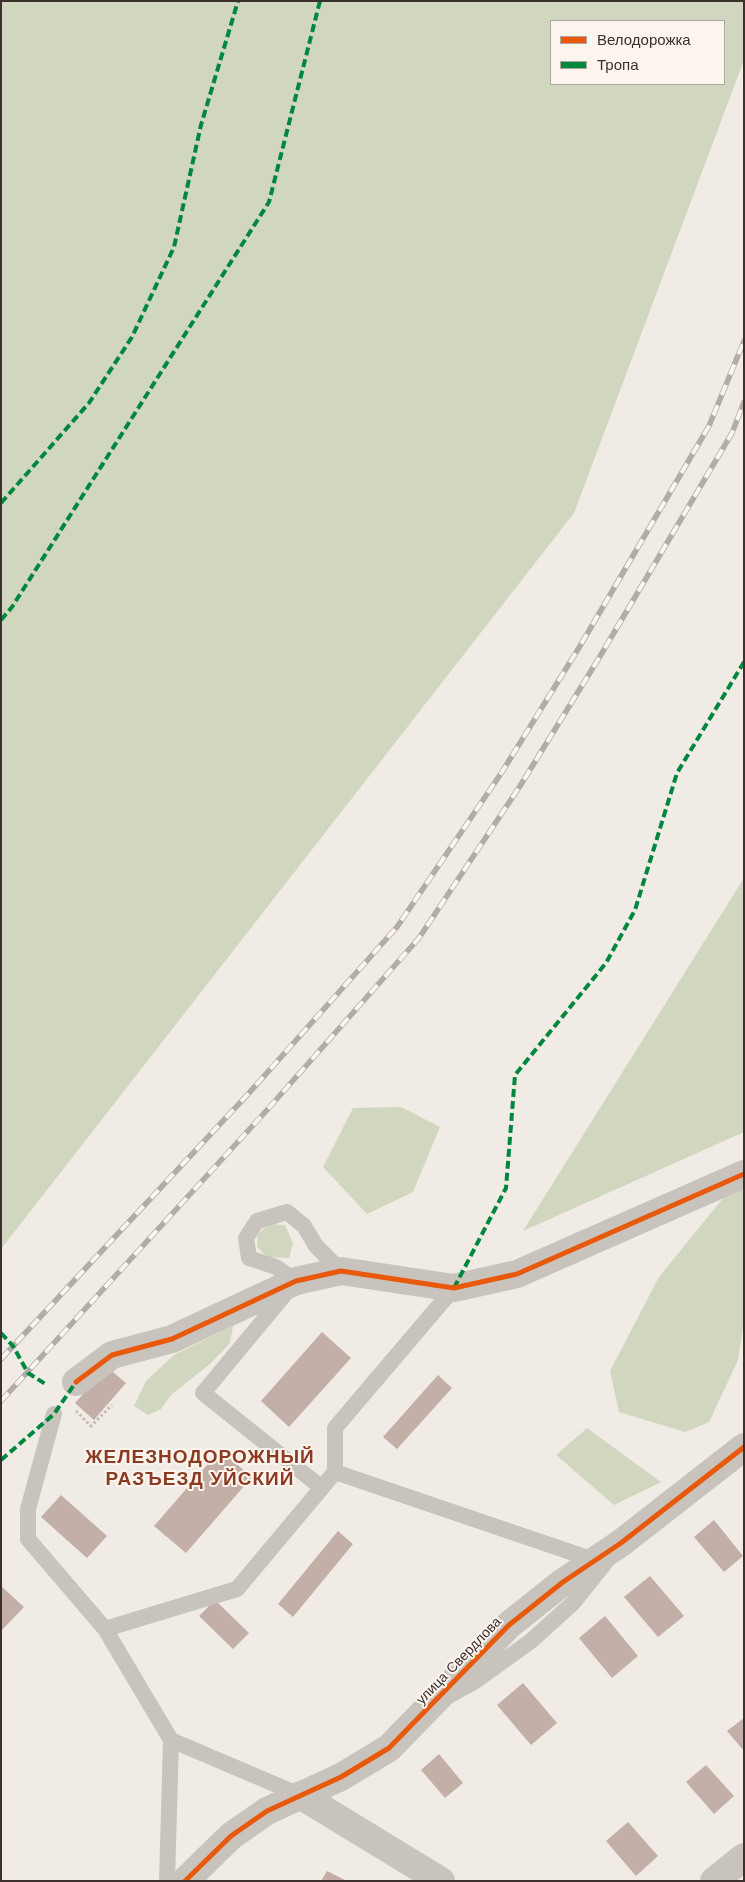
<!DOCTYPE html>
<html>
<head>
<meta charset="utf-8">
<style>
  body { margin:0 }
  #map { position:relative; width:745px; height:1882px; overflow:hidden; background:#f0ebe5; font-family:"Work Sans",sans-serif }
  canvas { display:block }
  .frame { position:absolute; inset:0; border:2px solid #3b302b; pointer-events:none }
  .legend { position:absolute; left:550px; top:20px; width:175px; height:65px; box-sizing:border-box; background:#fbf5ee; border:1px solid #aea6a0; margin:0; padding:6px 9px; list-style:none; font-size:15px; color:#3b302b }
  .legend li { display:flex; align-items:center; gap:10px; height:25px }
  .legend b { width:25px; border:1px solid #aea6a0 }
</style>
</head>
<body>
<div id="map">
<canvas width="745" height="1882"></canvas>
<div class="frame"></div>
<ul class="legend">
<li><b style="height:6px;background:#e8590c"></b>Велодорожка</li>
<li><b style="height:6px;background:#00873e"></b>Тропа</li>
</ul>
</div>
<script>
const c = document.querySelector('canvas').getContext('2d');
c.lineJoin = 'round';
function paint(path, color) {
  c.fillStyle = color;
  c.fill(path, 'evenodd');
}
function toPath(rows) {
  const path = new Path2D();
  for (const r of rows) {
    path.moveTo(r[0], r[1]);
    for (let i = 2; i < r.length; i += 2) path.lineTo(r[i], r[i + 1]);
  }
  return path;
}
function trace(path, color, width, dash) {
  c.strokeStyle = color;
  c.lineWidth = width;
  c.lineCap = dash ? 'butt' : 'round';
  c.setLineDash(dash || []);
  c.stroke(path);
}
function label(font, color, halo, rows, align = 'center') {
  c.font = font + ' "Work Sans",sans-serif';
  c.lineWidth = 4;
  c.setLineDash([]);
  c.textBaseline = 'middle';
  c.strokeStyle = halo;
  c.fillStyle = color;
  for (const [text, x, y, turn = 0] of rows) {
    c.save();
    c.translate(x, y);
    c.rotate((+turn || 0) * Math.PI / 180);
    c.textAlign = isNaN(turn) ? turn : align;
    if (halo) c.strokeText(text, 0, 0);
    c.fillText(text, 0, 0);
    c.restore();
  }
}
const green = toPath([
  [1,1,744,1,744,60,574,513,1,1249],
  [551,21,724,21,724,84,551,84],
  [744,878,744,1132,523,1231],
  [401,1107,440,1127,413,1192,367,1214,323,1167,353,1108],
  [744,1188,743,1328,738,1360,709,1422,685,1432,619,1412,610,1371,659,1277,724,1197],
  [269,1224,285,1225,293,1243,289,1258,267,1257,257,1247,258,1234],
  [233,1326,230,1343,210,1364,172,1394,161,1409,148,1415,134,1406,146,1381,174,1355],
  [587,1428,661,1482,614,1505,556,1455]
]);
const building = toPath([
  [322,1332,351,1358,289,1427,261,1401],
  [107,1367,126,1383,94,1420,75,1403],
  [438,1375,452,1388,397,1449,383,1437],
  [220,1450,252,1477,186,1553,154,1526],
  [61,1495,107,1536,87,1558,41,1517],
  [714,1520,743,1556,724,1572,694,1537],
  [338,1531,353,1544,293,1617,278,1604],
  [650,1576,684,1616,658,1637,624,1597],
  [1,1586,24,1607,1,1631],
  [215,1600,249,1633,233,1649,199,1616],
  [605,1616,638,1656,612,1678,579,1638],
  [523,1683,557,1723,531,1745,497,1705],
  [744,1718,744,1751,727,1731],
  [439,1754,463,1783,445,1798,421,1770],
  [706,1765,734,1796,714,1814,686,1782],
  [628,1822,658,1856,636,1876,606,1841],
  [327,1871,347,1881,321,1881]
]);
const path = toPath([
  [76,1411,91,1426,112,1405]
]);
const lane = toPath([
  [54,1414,28,1509,28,1539,105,1629,171,1740,167,1881],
  [335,1472,594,1560],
  [322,1488,203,1393,296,1281,276,1267,249,1258,246,1238,257,1221,287,1212,304,1226,316,1246,341,1271],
  [105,1629,237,1589,335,1472,335,1428,454,1288],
  [452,1694,474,1682,531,1641,573,1603,605,1563],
  [171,1740,300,1795]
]);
const street = toPath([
  [76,1382,112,1355,172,1339,296,1281,341,1271,454,1288,517,1274,744,1174],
  [300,1795,441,1881],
  [185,1881,231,1836,267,1811,341,1777,389,1748,509,1625,563,1582,621,1543,744,1447],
  [714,1881,744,1857]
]);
const rail = toPath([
  [1,1359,248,1094,397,927,502,772,580,646,709,426,744,341],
  [1,1401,267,1110,419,938,520,786,599,658,732,433,744,402]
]);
const quiet = toPath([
  [1,503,89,403,132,337,174,247,201,125,238,1],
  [1,620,12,607,269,202,320,1],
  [454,1288,506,1188,515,1075,606,963,635,910,677,773,744,662],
  [1,1333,13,1346,28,1373,47,1385],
  [1,1460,54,1414,76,1382]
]);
const cycleway = toPath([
  [76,1382,112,1355,172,1339,296,1281,341,1271,454,1288,517,1274,744,1174],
  [185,1881,231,1836,267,1811,341,1777,389,1748,509,1625,563,1582,621,1543,744,1447]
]);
const streetNames = [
  ["улица Свердлова",459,1661,-46]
];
const districtNames = [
  ["ЖЕЛЕЗНОДОРОЖНЫЙ",200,1457],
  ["РАЗЪЕЗД УЙСКИЙ",200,1479]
];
paint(green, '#d1d6bf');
paint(building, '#c3afa7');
trace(path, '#c2bbb6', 3, [2.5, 2.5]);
trace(lane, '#c9c3be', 16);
trace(street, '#c9c3be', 28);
trace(rail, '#b1aca8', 5.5);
trace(rail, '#fbf5ee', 4, [11]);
trace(quiet, '#00873e', 4, [8, 4]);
trace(cycleway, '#e8590c', 5);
label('14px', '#3b302b', '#fbf5ee', streetNames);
c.letterSpacing = '1px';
label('bold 19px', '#8c3b22', '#fbf5ee', districtNames);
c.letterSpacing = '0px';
</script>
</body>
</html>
